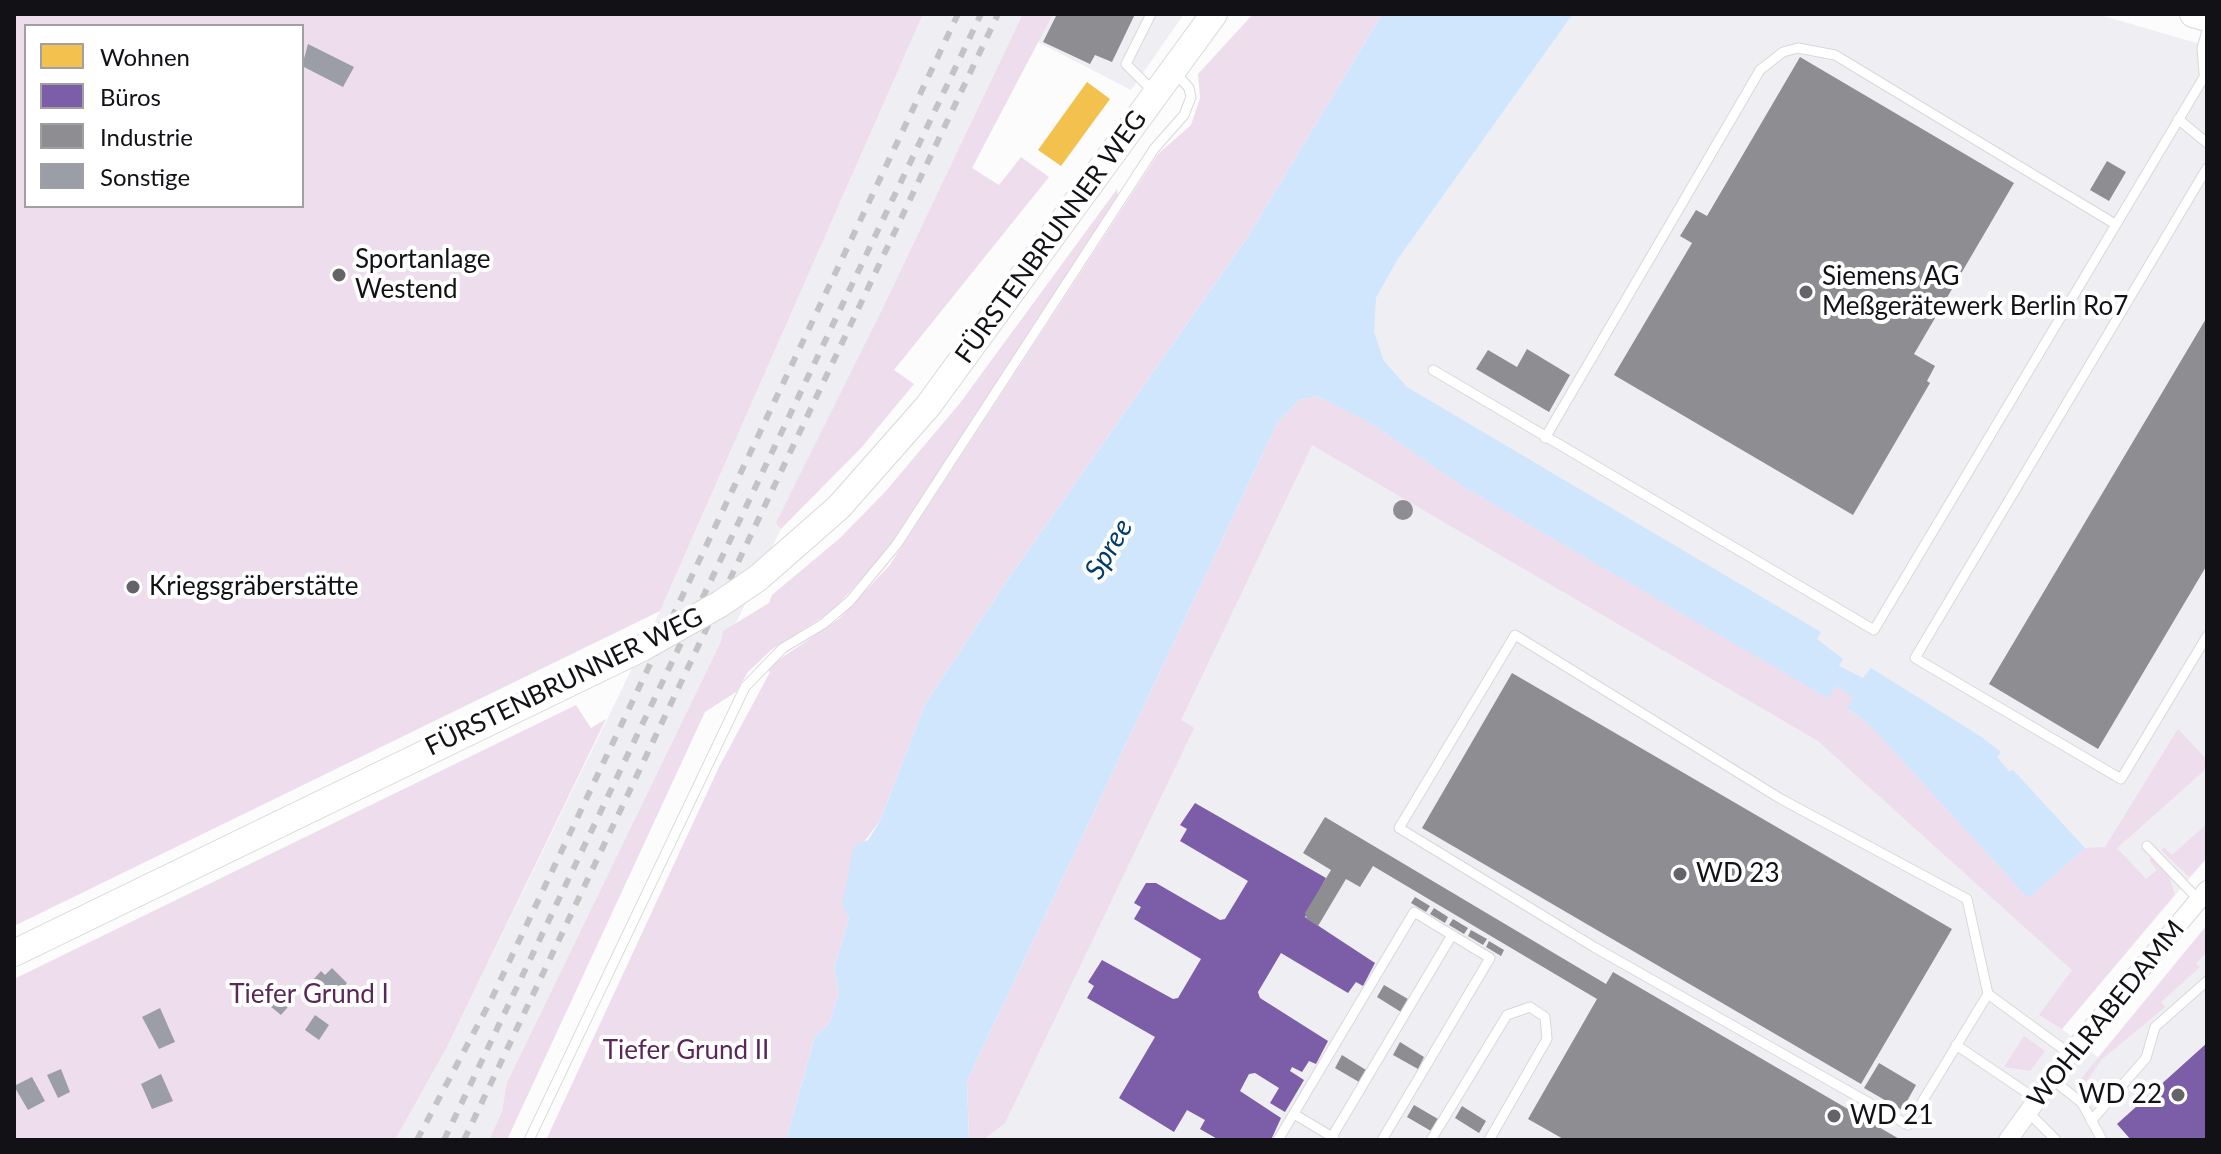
<!DOCTYPE html>
<html>
<head>
<meta charset="utf-8">
<style>
  body { margin:0 }
  #map { position:relative; width:2221px; height:1154px; overflow:hidden; background:#fcfcfd; font-family:Lato,sans-serif }
  canvas { display:block }
  .frame { position:absolute; inset:0; border:16px solid #121116; pointer-events:none }
  .legend { position:absolute; left:24px; top:24px; width:280px; height:184px; box-sizing:border-box; background:#fff; border:2px solid #a0a0a2; margin:0; padding:10px 14px; list-style:none; font-size:24px; color:#121116 }
  .legend li { display:flex; align-items:center; gap:16px; height:40px }
  .legend b { width:40px; border:2px solid #a0a0a2 }
</style>
</head>
<body>
<div id="map">
<canvas width="2221" height="1154"></canvas>
<div class="frame"></div>
<ul class="legend">
<li><b style="height:22px;background:#f2c14e"></b>Wohnen</li>
<li><b style="height:22px;background:#7b5ea7"></b>Büros</li>
<li><b style="height:22px;background:#8d8d92"></b>Industrie</li>
<li><b style="height:22px;background:#9c9ea7"></b>Sonstige</li>
</ul>
</div>
<script>
const c = document.querySelector('canvas').getContext('2d');
c.lineJoin = 'round';
function paint(path, color) {
  c.fillStyle = color;
  c.fill(path, 'evenodd');
}
function toPath(rows) {
  const path = new Path2D();
  for (const r of rows) {
    if (r.length === 3) {
      path.moveTo(r[0] + r[2], r[1]);
      path.arc(r[0], r[1], r[2], 0, 2 * Math.PI);
      continue;
    }
    path.moveTo(r[0], r[1]);
    for (let i = 2; i < r.length; i += 2) path.lineTo(r[i], r[i + 1]);
  }
  return path;
}
function trace(path, color, width, dash) {
  c.strokeStyle = color;
  c.lineWidth = width;
  c.lineCap = dash ? 'butt' : 'round';
  c.setLineDash(dash || []);
  c.stroke(path);
}
function label(font, color, halo, rows, align = 'center') {
  c.font = font + ' Lato,sans-serif';
  c.lineWidth = 8;
  c.setLineDash([]);
  c.textBaseline = 'middle';
  c.strokeStyle = halo;
  c.fillStyle = color;
  for (const [text, x, y, turn = 0] of rows) {
    c.save();
    c.translate(x, y);
    c.rotate((+turn || 0) * Math.PI / 180);
    c.textAlign = isNaN(turn) ? turn : align;
    if (halo) c.strokeText(text, 0, 0);
    c.fillText(text, 0, 0);
    c.restore();
  }
}
const built = toPath([
  [923,14,1184,14,1131,90,1036,41,931,250,781,529,489,1140,395,1140,446,1049,660,611],
  [1573,14,2097,14,2207,46,2207,858,2062,1029,2098,1057,2207,925,2207,1140,969,1140,1376,298,1398,259]
]);
const green = toPath([
  [14,14,923,14,660,611,14,926],
  [26,26,302,26,302,206,26,206],
  [1023,14,1053,14,972,168,999,185,1021,157,1049,177,894,370,914,384,861,448,781,529,776,523,883,308],
  [1253,14,1382,14,1247,238,1004,585,925,704,880,821,861,846,849,918,834,968,839,993,829,1024,815,1036,786,1140,546,1140,719,767,770,672,765,669,839,619,889,566,1158,154,1191,125,1200,98,1198,74],
  [1117,189,1118,196,883,556,832,611,771,650,748,672,736,692,705,712,507,1140,489,1140,502,1112,507,1083,721,642,723,631,769,603,772,595,840,538,885,492,960,403],
  [1317,396,1372,424,1464,487,1827,697,1835,686,1853,697,1847,709,1870,725,2028,898,2085,848,2105,847,2178,729,2207,760,2207,768,2117,848,2146,879,2157,870,2149,860,2153,857,2169,877,2175,894,2062,1029,2039,1015,2072,970,1818,741,1312,445,1181,720,1194,728,1005,1123,983,1140,969,1140,967,1081,1277,423,1299,400],
  [576,705,591,728,606,719,446,1049,395,1140,14,1140,14,979],
  [2207,824,2207,858,2189,877,2161,850,2164,847,2172,855],
  [2207,925,2207,952,2196,963,2200,967,2161,1002,2165,1007,2101,1060,2083,1087,2076,1085],
  [2024,1036,2045,1051,2030,1071,2004,1067]
]);
const water = toPath([
  [1382,14,1573,14,1398,259,1376,298,1374,332,1384,361,1407,387,1821,632,1817,639,1843,659,1839,666,1863,678,1871,668,1980,736,2001,752,1997,757,2009,771,2013,770,2085,848,2028,898,1870,725,1847,708,1853,697,1835,686,1828,698,1464,487,1372,424,1317,396,1299,400,1277,423,967,1081,969,1140,786,1140,815,1036,829,1024,839,993,834,968,849,918,842,904,854,846,868,840,880,821,925,704,1004,585,1247,238]
]);
const homes = toPath([
  [1087,82,1110,99,1061,166,1038,150]
]);
const offices = toPath([
  [1195,803,1326,878,1305,917,1375,963,1363,986,1356,982,1348,993,1281,953,1258,992,1260,998,1328,1041,1316,1064,1309,1061,1302,1072,1292,1067,1290,1071,1304,1080,1285,1112,1270,1103,1279,1088,1255,1073,1249,1074,1240,1091,1281,1118,1271,1140,1219,1140,1200,1129,1205,1120,1187,1110,1174,1132,1119,1098,1155,1037,1087,998,1094,986,1088,982,1102,960,1173,999,1178,998,1201,959,1134,919,1141,907,1134,903,1146,883,1156,883,1220,920,1225,919,1248,881,1180,841,1187,829,1180,825],
  [2207,1043,2207,1140,2131,1140,2117,1124]
]);
const industry = toPath([
  [1057,14,1135,14,1112,62,1095,55,1090,64,1043,42],
  [1800,57,2014,183,1914,354,1935,366,1927,381,1930,383,1853,515,1614,375,1692,243,1680,236,1696,210,1707,216],
  [2107,161,2126,172,2109,201,2090,190],
  [2207,317,2207,565,2098,749,1989,684],
  [1527,349,1570,375,1549,412,1476,369,1488,350,1517,367],
  [1403,510,10],
  [1512,673,1952,929,1861,1084,1422,828],
  [1325,817,1606,984,1613,972,1901,1140,1565,1140,1528,1119,1597,999,1373,866,1360,887,1346,879,1318,926,1307,919,1305,913,1331,870,1303,853],
  [1415,897,1430,906,1426,912,1411,903],
  [1434,908,1448,917,1445,923,1430,914],
  [1453,919,1468,928,1464,934,1449,925],
  [1471,930,1487,939,1483,945,1468,936],
  [1489,941,1504,950,1501,956,1486,947],
  [1384,985,1408,999,1401,1012,1377,997],
  [1400,1042,1424,1057,1418,1069,1393,1055],
  [1342,1055,1366,1070,1359,1082,1335,1068],
  [1879,1063,1916,1085,1902,1110,1864,1088],
  [1414,1105,1438,1119,1431,1131,1407,1117],
  [1462,1106,1486,1121,1479,1133,1455,1118]
]);
const building = toPath([
  [308,44,354,67,343,87,302,66],
  [332,968,347,983,333,1000,312,981,321,971,325,975],
  [282,992,293,1001,281,1015,270,1006],
  [160,1008,175,1042,159,1049,142,1017],
  [315,1015,329,1025,319,1040,305,1030],
  [61,1069,70,1092,58,1098,47,1075],
  [161,1074,173,1101,152,1109,141,1084],
  [32,1077,45,1101,28,1110,14,1086]
]);
const service = toPath([
  [1151,14,1126,64,1153,91],
  [2204,74,2202,48,2207,31],
  [2178,119,2207,143],
  [2207,168,1915,658,2121,779,2207,636],
  [1433,370,1874,630,2207,72],
  [1545,438,1760,70,1783,52,1798,48,1835,55,2115,224],
  [2147,846,2198,899],
  [1988,994,1908,1125,1594,947,1399,828,1515,635,1781,799,1967,899,1988,994,2070,1054],
  [1956,1045,2036,1099],
  [2052,1079,2082,1103,2102,1140],
  [2027,1111,2056,1140],
  [1294,1114,1334,1138],
  [2091,1121,2146,1058,2155,1027,2207,981],
  [529,1140,745,687,783,648,823,624,850,601,897,544,1154,149,1184,115,1191,97,1189,88,1174,71],
  [1278,1140,1414,912,1490,958,1382,1140],
  [1330,1140,1452,935],
  [1431,1140,1507,1015,1530,1007,1545,1017,1547,1039,1489,1140]
]);
const minor = toPath([
  [2008,1140,2070,1054,2207,890]
]);
const secondary = toPath([
  [2193,14,2207,18],
  [758,578,839,507,928,406,1214,14],
  [14,953,642,648]
]);
const rail = toPath([
  [417,1140,491,1000,958,14],
  [444,1140,981,14],
  [464,1140,998,14]
]);
const secondaryBridge = toPath([
  [642,648,720,604,758,578]
]);
const markers = [
  [339,275,8,"#646367"],
  [1806,292,8,"#646367"],
  [133,587,8,"#646367"],
  [1680,874,8,"#646367"],
  [2178,1095,8,"#646367"],
  [1834,1116,8,"#646367"]
];
const streetNames = [
  ["FÜRSTENBRUNNER WEG",1051,237,-54],
  ["FÜRSTENBRUNNER WEG",564,682,-26],
  ["WOHLRABEDAMM",2106,1014,-51]
];
const poiNames = [
  ["Sportanlage",355,260],
  ["Westend",355,290],
  ["Siemens AG",1822,277],
  ["Meßgerätewerk Berlin Ro7",1822,307],
  ["Kriegsgräberstätte",149,587],
  ["WD 23",1696,874],
  ["WD 22",2162,1095,"right"],
  ["WD 21",1850,1116]
];
const parkNames = [
  ["Tiefer Grund I",309,995],
  ["Tiefer Grund II",686,1051]
];
const waterNames = [
  ["Spree",1109,549,-59]
];
paint(built, '#efeef3');
paint(green, '#eedded');
paint(water, '#d0e6fd');
paint(homes, '#f2c14e');
paint(offices, '#7b5ea7');
paint(industry, '#8d8d92');
paint(building, '#9c9ea7');
trace(service, '#d8d8da', 11);
trace(minor, '#d8d8da', 20);
trace(secondary, '#d8d8da', 28);
trace(service, '#fff', 9);
trace(minor, '#fff', 18);
trace(secondary, '#fff', 26);
trace(rail, '#c3c3c3', 6, [10, 10]);
trace(secondaryBridge, '#d8d8da', 28, []);
trace(secondaryBridge, '#fff', 26);
for (const [x, y, r, color] of markers) {
  const dot = new Path2D();
  dot.arc(x, y, r, 0, 2 * Math.PI);
  c.fillStyle = color;
  c.fill(dot);
  trace(dot, '#fff', 3);
}
label('26px', '#121116', '#fff', streetNames);
label('26px', '#121116', '#fff', poiNames, 'left');
label('26px', '#5a2756', '#fff', parkNames);
label('italic 28px', '#003c6c', '#fff', waterNames);
</script>
</body>
</html>
